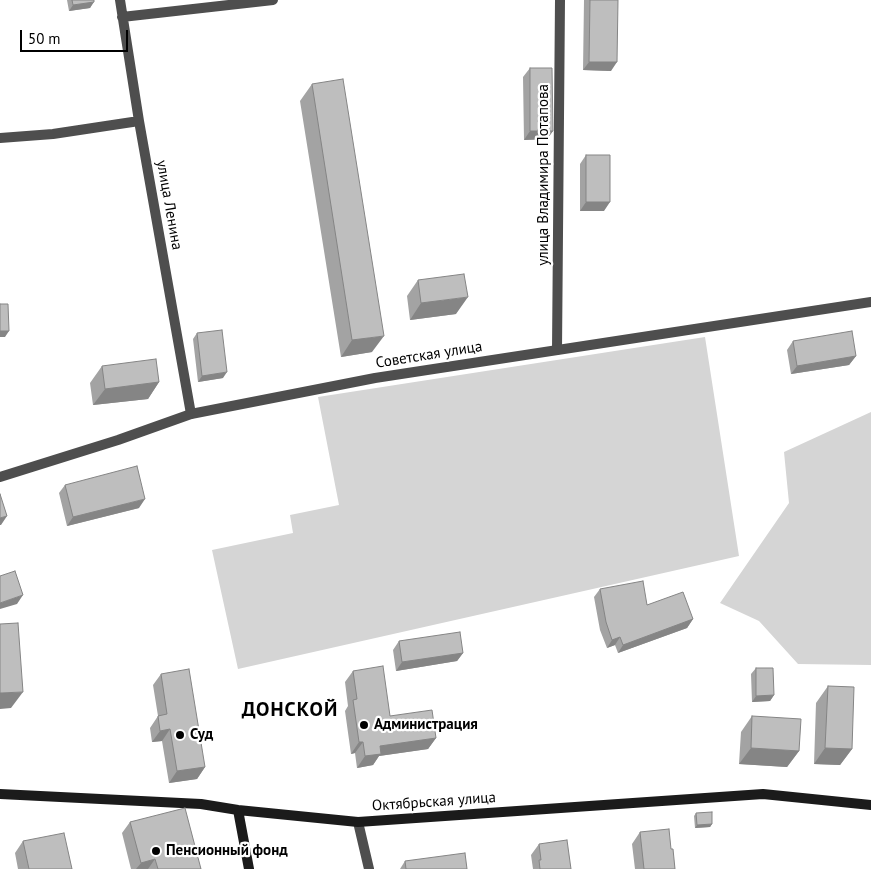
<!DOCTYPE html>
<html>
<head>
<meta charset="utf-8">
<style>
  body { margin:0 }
  #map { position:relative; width:871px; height:869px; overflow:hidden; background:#fff; font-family:"PT Sans",sans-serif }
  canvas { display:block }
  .scale { position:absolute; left:20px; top:30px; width:108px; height:22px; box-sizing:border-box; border:2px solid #000; border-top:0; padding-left:6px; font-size:15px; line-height:18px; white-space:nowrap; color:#000; -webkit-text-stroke:4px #fff; paint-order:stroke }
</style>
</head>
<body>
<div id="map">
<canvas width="871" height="869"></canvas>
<div class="scale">50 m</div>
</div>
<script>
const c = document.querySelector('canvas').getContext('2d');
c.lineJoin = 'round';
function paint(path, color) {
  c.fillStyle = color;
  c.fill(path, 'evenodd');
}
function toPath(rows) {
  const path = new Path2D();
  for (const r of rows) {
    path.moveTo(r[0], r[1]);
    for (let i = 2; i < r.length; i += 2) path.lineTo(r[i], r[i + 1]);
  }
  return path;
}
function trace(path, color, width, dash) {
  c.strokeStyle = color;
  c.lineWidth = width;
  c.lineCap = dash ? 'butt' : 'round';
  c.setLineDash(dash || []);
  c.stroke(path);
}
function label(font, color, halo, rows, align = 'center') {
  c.font = font + ' "PT Sans",sans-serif';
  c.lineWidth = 4.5;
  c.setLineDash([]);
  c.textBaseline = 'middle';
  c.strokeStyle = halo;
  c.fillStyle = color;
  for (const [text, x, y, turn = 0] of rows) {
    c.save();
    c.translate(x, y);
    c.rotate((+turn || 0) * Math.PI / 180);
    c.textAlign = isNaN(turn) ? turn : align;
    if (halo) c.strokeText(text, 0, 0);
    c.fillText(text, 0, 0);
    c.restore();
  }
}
const green = toPath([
  [705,337,739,556,238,669,212,550,293,533,290,515,339,505,318,397],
  [871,412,871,665,798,664,759,621,720,603,789,503,784,452]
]);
const minor = toPath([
  [120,0,139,121,191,414],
  [122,17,273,0],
  [0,138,53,134,139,121],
  [557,350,560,0],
  [358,822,369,869]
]);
const tertiary = toPath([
  [0,477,118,440,191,414,375,378,871,302]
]);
const secondary = toPath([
  [0,794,201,804,238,810,358,822,763,794,871,805],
  [238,810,249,869]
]);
const wall = toPath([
  [67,0,94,0,90,8,69,11],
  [584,0,618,0,611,71,583,70],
  [530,68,553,131,547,139,524,140,523,77],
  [312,84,372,352,341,357,300,101],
  [586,155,604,211,580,211,580,164],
  [418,280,456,314,410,320,407,296],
  [197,333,223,378,198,382,193,339],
  [793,341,856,356,849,365,791,374,787,350],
  [102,366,159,382,148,399,93,405,90,383],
  [65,485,139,508,67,526,59,493],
  [600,589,647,605,693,619,687,628,618,653,615,645,607,648,600,630,594,597],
  [399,641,463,653,457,661,396,671,393,650],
  [756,668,774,695,770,701,752,702,751,674],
  [353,671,390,716,436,738,428,749,379,756,373,765,357,768,355,753,351,754,345,711,348,706,345,682],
  [161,674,205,767,197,779,169,783,162,741,152,742,150,728,158,716,153,685],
  [828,686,852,749,840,765,814,764,816,703],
  [752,716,799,751,787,767,739,764,741,732],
  [696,813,712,824,710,827,695,828,694,816],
  [130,822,201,869,131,869,122,833],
  [640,832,671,849,675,869,635,869,632,844],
  [23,841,72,869,18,869,15,853],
  [539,844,571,869,533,869,531,855],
  [405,861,467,869,400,869]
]);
const shadedWall = toPath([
  [94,2,90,8,69,11,73,5],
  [589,62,617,62,611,71,583,70],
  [530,131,553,131,547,139,524,140],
  [586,202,610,202,604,211,580,211],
  [468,297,456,314,410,320,421,303],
  [0,331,9,331,5,337,0,337],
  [384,336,372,352,341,357,352,340],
  [856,356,849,365,791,374,797,366],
  [227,372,223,378,198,382,202,376],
  [159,382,148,399,93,405,105,389],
  [145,499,139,508,67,526,73,517],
  [7,516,1,525,0,525,0,518],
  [23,595,17,604,0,609,0,603],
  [693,619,687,628,618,653,623,645],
  [620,637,615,645,607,648,612,640],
  [463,653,457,661,396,671,402,662],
  [23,692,11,708,0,709,0,693],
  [774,695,770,701,752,702,756,696],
  [170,729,162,741,152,742,160,731],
  [436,738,428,749,379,756,373,765,357,768,365,756,380,746],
  [359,742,363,742,355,753,351,754],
  [751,748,799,751,787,767,739,764],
  [825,748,852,749,840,765,814,764],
  [205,767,197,779,169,783,177,771],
  [712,824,710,827,695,828,697,825],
  [155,859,148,869,136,869,141,863]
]);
const building = toPath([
  [72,0,94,0,94,2,73,5,72,0],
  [590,0,618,0,617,62,589,62,590,0],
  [530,68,552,68,553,131,530,131,530,68],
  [343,79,384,336,352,340,312,84,343,79],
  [586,155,610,155,610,202,586,202,586,155],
  [464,274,468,297,421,303,418,280,464,274],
  [0,304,8,304,9,331,0,331,0,304],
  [222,330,227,372,202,376,197,333,222,330],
  [852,331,856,356,797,366,793,341,852,331],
  [156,359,159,382,105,389,102,366,156,359],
  [137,466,145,499,73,517,65,485,137,466],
  [0,494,7,516,0,518,0,494],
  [15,571,23,595,0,603,0,576,15,571],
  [643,581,647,605,683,592,693,619,623,645,620,637,612,640,606,622,600,589,643,581],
  [18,623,23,692,0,693,0,624,18,623],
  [460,632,463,653,402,662,399,641,460,632],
  [383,666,390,716,432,710,436,738,380,746,381,754,365,756,363,742,359,742,353,700,357,699,353,671,383,666],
  [756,668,773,668,774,695,756,696,756,668],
  [189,669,205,767,177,771,170,729,160,731,158,716,167,714,161,674,189,669],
  [828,686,854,687,852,749,825,748,828,686],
  [752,716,801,719,799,751,751,748,752,716],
  [185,808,201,869,158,869,155,859,141,863,130,822,185,808],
  [712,812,712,824,697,825,696,813,712,812],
  [669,829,671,849,673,849,675,869,644,869,640,832,669,829],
  [64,833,72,869,29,869,23,841,64,833],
  [567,840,571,869,540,869,539,860,541,860,539,844,567,840],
  [465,853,467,869,406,869,405,861,465,853]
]);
const markers = [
  [364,725,5,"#000"],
  [180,735,5,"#000"],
  [156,851,5,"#000"]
];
const streetNames = [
  ["улица Владимира Потапова",544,175,-90],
  ["улица Ленина",169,205,80],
  ["Советская улица",429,355,-9],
  ["Октябрьская улица",434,802,-4]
];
const poiNames = [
  ["Администрация",374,725],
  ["Суд",190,735],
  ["Пенсионный фонд",166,851]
];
const districtNames = [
  ["ДОНСКОЙ",290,710]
];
paint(green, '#d5d5d5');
trace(minor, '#4e4e4e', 10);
trace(tertiary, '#4e4e4e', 10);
trace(secondary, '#1b1b1b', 10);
paint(wall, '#a3a3a3');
paint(shadedWall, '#858585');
paint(building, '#bebebe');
trace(building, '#858585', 1);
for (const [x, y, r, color] of markers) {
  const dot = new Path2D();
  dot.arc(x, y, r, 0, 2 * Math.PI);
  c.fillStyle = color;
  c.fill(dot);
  trace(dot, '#fff', 2);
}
label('15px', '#000', '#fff', streetNames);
label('bold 15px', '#000', '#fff', poiNames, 'left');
c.letterSpacing = '1px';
label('bold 20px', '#000', '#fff', districtNames);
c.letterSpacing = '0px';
</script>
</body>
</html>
